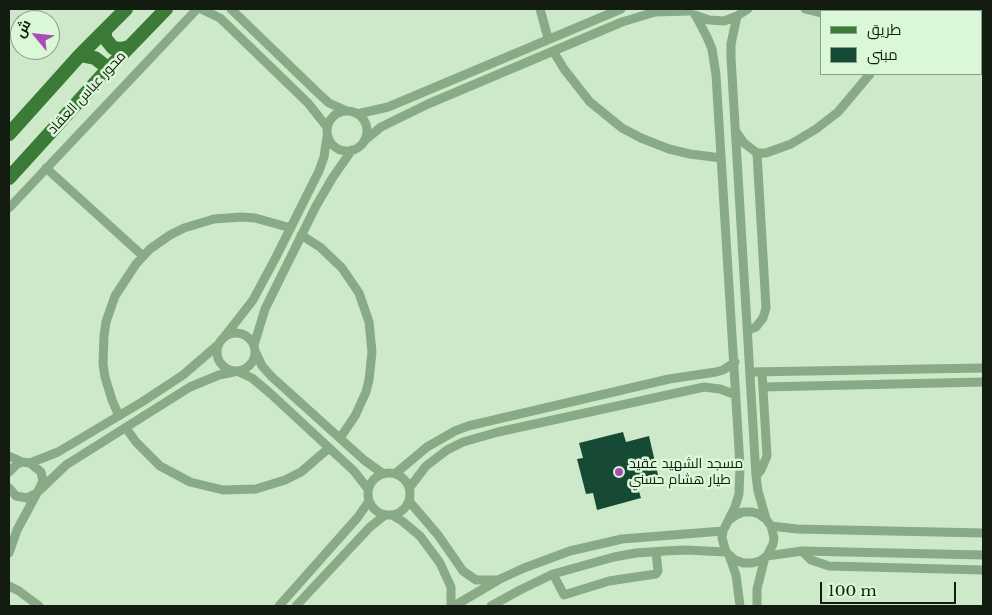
<!DOCTYPE html>
<html>
<head>
<meta charset="utf-8">
<style>
  body { margin:0 }
  #map { position:relative; width:992px; height:615px; overflow:hidden; background:#cde9ca; font-family:"Libre Baskerville",Cairo,serif }
  canvas { display:block }
  .frame { position:absolute; inset:0; border:10px solid #121c11; pointer-events:none }
  .legend { position:absolute; left:820px; top:10px; width:162px; height:65px; box-sizing:border-box; background:#daf7d7; border:1px solid #8a9f88; margin:0; padding:6px 9px; list-style:none; font-size:15px; color:#121c11 }
  .legend li { display:flex; align-items:center; gap:10px; height:25px }
  .legend b { width:25px; border:1px solid #8a9f88 }
  .north { position:absolute; left:10px; top:10px; width:50px; height:50px; box-sizing:border-box; background:#daf7d7; border:1px solid #8a9f88; border-radius:50%; rotate:298deg; font-size:14px; font-weight:700; line-height:20px; text-align:center; color:#121c11 }
  .north::after { content:''; display:block; margin:auto; width:18px; height:22px; background:#a94cb6; clip-path:polygon(50% 0,100% 100%,50% 72%,0 100%) }
  .scale { position:absolute; left:820px; top:582px; width:136px; height:22px; box-sizing:border-box; border:2px solid #121c11; border-top:0; padding-left:6px; font-size:15px; line-height:18px; white-space:nowrap; color:#121c11; -webkit-text-stroke:4px #daf7d7; paint-order:stroke }
</style>
</head>
<body>
<div id="map">
<canvas width="992" height="615"></canvas>
<div class="frame"></div>
<ul class="legend">
<li><b style="height:6px;background:#3b7b37"></b>طريق</li>
<li><b style="height:14px;background:#164a34"></b>مبنى</li>
</ul>
<div class="north">ش</div>
<div class="scale">100 m</div>
</div>
<script>
const c = document.querySelector('canvas').getContext('2d');
c.lineJoin = 'round';
function paint(path, color) {
  c.fillStyle = color;
  c.fill(path, 'evenodd');
}
function toPath(rows) {
  const path = new Path2D();
  for (const r of rows) {
    if (r.length === 3) {
      path.moveTo(r[0] + r[2], r[1]);
      path.arc(r[0], r[1], r[2], 0, 2 * Math.PI);
      continue;
    }
    path.moveTo(r[0], r[1]);
    for (let i = 2; i < r.length; i += 2) path.lineTo(r[i], r[i + 1]);
  }
  return path;
}
function trace(path, color, width, dash) {
  c.strokeStyle = color;
  c.lineWidth = width;
  c.lineCap = dash ? 'butt' : 'round';
  c.setLineDash(dash || []);
  c.stroke(path);
}
function label(font, color, halo, rows, align = 'center') {
  c.font = font + ' "Libre Baskerville",Cairo,serif';
  c.lineWidth = 5;
  c.setLineDash([]);
  c.textBaseline = 'middle';
  c.strokeStyle = halo;
  c.fillStyle = color;
  for (const [text, x, y, turn = 0] of rows) {
    c.save();
    c.translate(x, y);
    c.rotate((+turn || 0) * Math.PI / 180);
    c.textAlign = isNaN(turn) ? turn : align;
    if (halo) c.strokeText(text, 0, 0);
    c.fillText(text, 0, 0);
    c.restore();
  }
}
const building = toPath([
  [623,432,626,442,649,436,659,479,637,485,641,498,597,510,593,493,586,494,577,459,583,458,579,443]
]);
const street = toPath([
  [201,9,220,18,308,103,327,127],
  [231,9,318,93,329,103,347,111],
  [540,9,548,38],
  [805,9,821,13],
  [864,9,873,11],
  [896,11,896,9],
  [695,15,709,20,724,21,737,16,748,9],
  [696,16,707,37,712,49,716,75,740,466,739,494,735,507,723,531,722,538,726,552,735,560,743,563,752,563,760,561,767,556,773,544,774,538,771,526,766,519,759,514,752,512,743,512,736,515,729,520],
  [737,16,731,44,731,58,756,476,758,491,766,519],
  [981,43,983,43],
  [553,51,564,69,590,102,622,128,641,138,669,149,690,154,721,158],
  [981,59,983,59],
  [347,131,20],
  [357,114,388,107,621,9],
  [737,133,744,143,757,153,766,153,791,144,816,129,838,112,870,74],
  [364,141,381,127,428,104,622,22,655,12,689,11],
  [46,168,143,256],
  [9,208,197,9],
  [301,235,320,247,342,268,359,293,369,322,372,352,369,380,366,392,355,416,340,438],
  [748,330,756,327,763,318,766,308,757,153],
  [236,352,19],
  [225,336,253,300,276,257,319,171,324,157,327,137],
  [254,345,265,309,316,206,333,177,352,150],
  [256,353,262,366,272,377,364,460,382,473],
  [239,372,252,378,271,394,354,471,368,489],
  [750,372,983,368],
  [763,387,983,382],
  [119,416,112,400,105,377,103,364,104,336,106,322,115,296,136,264,150,249,170,235,184,228,214,219,241,217,255,218,291,228],
  [126,428,136,442,160,466,190,482,223,490,256,489,285,480,301,472,329,448],
  [9,456,22,462],
  [30,463,58,452,142,402,183,375,219,344],
  [9,472,17,464,22,462,30,463,41,472,43,481,37,493,27,498,16,496,9,488],
  [389,494,21],
  [396,473,427,447,455,431,468,426,669,379,716,372,723,370,735,362],
  [756,476,761,470,767,456,762,372],
  [410,487,426,466,447,450,463,442,498,432,704,387,720,389,736,395],
  [40,490,66,465,190,387,219,375,234,372],
  [409,501,438,535,463,571,476,580,495,580],
  [392,515,402,521,420,536,440,563,451,587,451,606],
  [771,526,797,529,983,533],
  [802,551,811,560,829,566,983,570],
  [9,553,17,530,37,493],
  [729,555,736,575,740,606],
  [767,556,802,551,983,555],
  [553,574,564,595,609,581,656,574,658,571,656,552],
  [9,586,19,591,39,606],
  [279,606,358,517,369,501],
  [296,606,370,527,385,515],
  [454,606,500,579,524,568,570,551,622,539,723,531],
  [491,606,520,590,553,574,614,557,636,553,664,551,686,550,726,552],
  [757,606,757,589,765,557]
]);
const primary = toPath([
  [105,30,105,38,113,48,121,49,129,47],
  [80,55,95,58,104,65,107,70],
  [9,134,80,55,126,9],
  [9,178,107,70,166,9]
]);
const markers = [
  [619,472,5,"#a94cb6"]
];
const streetNames = [
  ["محور عباس العقاد",87,93,-47]
];
const poiNames = [
  ["مسجد الشهيد عقيد",629,464],
  ["طيار هشام حسني",629,480]
];
paint(building, '#164a34');
trace(street, '#89aa86', 9);
trace(primary, '#3b7b37', 14);
for (const [x, y, r, color] of markers) {
  const dot = new Path2D();
  dot.arc(x, y, r, 0, 2 * Math.PI);
  c.fillStyle = color;
  c.fill(dot);
  trace(dot, '#daf7d7', 2);
}
label('14px', '#121c11', '#daf7d7', streetNames);
label('14px', '#121c11', '#daf7d7', poiNames, 'left');
</script>
</body>
</html>
